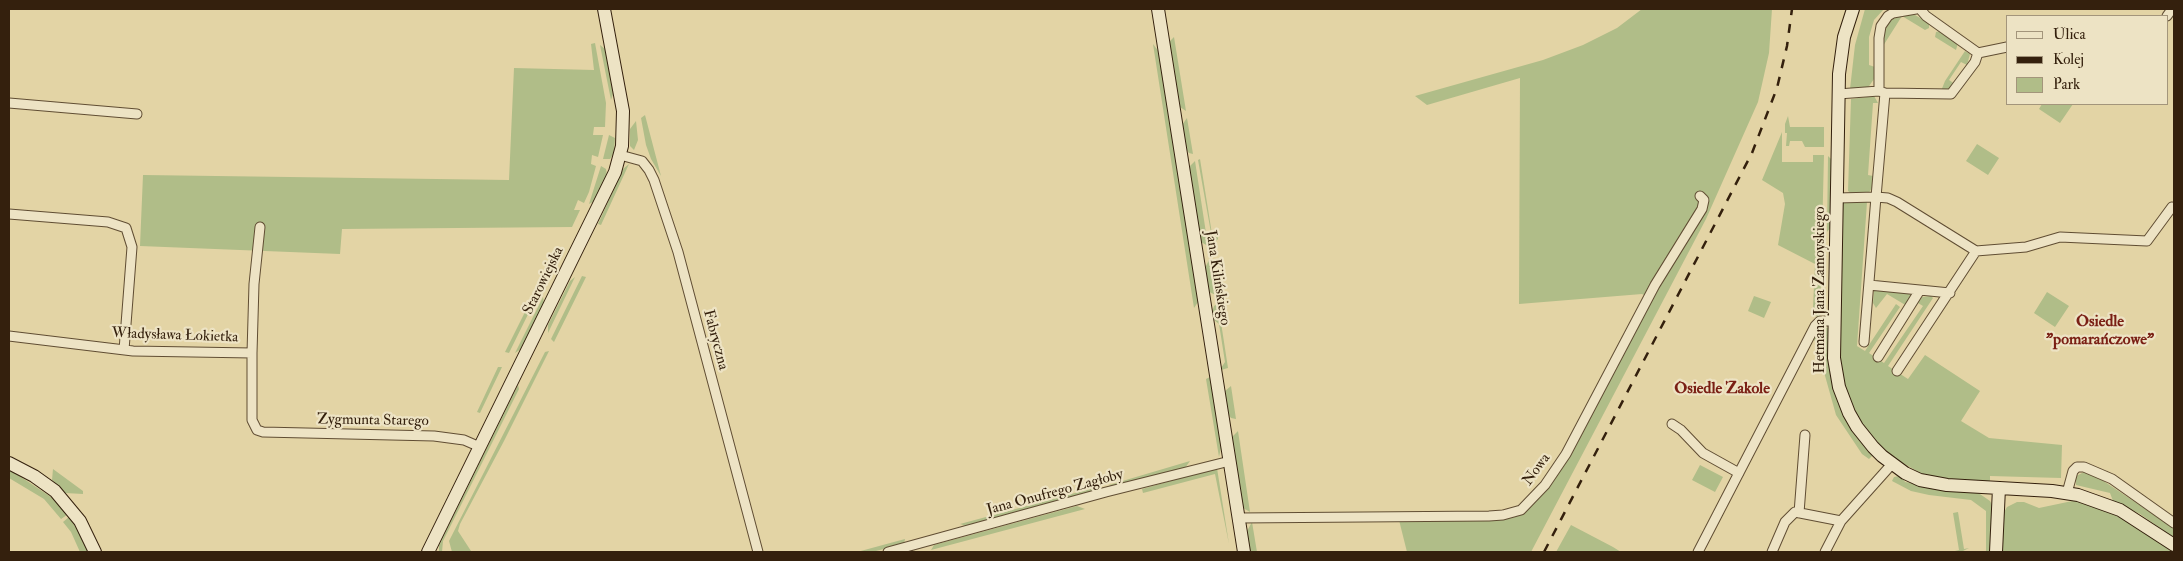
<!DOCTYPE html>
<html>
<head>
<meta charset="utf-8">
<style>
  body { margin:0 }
  #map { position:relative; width:2183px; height:561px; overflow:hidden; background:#e3d4a5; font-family:"IM FELL Double Pica",serif }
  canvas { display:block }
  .frame { position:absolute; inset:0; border:10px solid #34200d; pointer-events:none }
  .legend { position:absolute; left:2006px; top:15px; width:162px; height:90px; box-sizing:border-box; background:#ede3c4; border:1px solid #a3957b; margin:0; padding:6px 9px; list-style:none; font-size:15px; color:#34200d }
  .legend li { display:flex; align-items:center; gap:10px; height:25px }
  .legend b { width:25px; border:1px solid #a3957b }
</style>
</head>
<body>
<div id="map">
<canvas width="2183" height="561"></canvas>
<div class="frame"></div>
<ul class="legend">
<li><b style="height:6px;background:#ede3c4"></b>Ulica</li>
<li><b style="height:6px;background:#34200d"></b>Kolej</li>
<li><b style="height:14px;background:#b0bd88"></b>Park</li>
</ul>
</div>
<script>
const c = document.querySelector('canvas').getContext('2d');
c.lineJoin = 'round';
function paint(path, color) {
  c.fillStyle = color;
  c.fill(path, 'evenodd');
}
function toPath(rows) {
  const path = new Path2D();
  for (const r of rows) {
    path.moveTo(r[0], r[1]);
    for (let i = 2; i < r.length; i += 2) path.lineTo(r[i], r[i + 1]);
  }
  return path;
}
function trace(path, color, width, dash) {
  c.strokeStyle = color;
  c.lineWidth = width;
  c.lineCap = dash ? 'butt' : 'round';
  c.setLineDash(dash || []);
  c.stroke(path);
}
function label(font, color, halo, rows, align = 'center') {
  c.font = font + ' "IM FELL Double Pica",serif';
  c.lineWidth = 4.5;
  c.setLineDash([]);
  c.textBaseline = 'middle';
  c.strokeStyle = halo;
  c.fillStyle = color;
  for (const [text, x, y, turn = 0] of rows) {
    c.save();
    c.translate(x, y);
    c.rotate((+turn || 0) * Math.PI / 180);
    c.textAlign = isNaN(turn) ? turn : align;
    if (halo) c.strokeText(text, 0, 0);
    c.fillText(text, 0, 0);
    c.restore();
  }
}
const green = toPath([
  [1642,9,1772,9,1769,53,1758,102,1706,219,1531,552,1407,552,1399,520,1485,519,1534,502,1650,298,1642,294,1519,304,1520,78,1427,105,1415,96,1543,60,1583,45,1617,28],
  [1865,9,1884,9,1874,20,1869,37,1869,65,1875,67,1874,79,1867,89,1850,89,1855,45],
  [1901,15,1915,15,1929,23,1929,28,1925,30,1902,16,1883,46,1885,30,1889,21],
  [1940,31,1958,43,1956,50,1935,37,1936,32],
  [1174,37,1186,111,1180,107,1169,42],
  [595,43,606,103,605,127,594,127,593,135,603,135,598,157,592,155,591,164,596,166,589,192,584,203,578,200,574,210,580,210,572,227,342,229,340,254,140,246,143,175,509,180,514,68,594,70,591,44],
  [1153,44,1159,52,1198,302,1194,308],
  [600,45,605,49,613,94,611,100],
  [1965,51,1970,54,1967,65,1961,62,1949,80,1955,84,1948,91,1941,91,1945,81],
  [1874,96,1878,103,1873,103,1868,175,1873,176,1872,188,1868,194,1852,194,1848,191,1851,99],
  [2042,104,2073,104,2060,123,2039,109],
  [645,115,661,176,651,159,646,145,641,118],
  [1788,116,1790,127,1824,127,1824,147,1805,147,1802,141,1790,141,1789,146,1786,146,1787,133,1785,133,1785,124],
  [1187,118,1193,154,1189,153,1186,149,1182,125],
  [636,121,638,140,634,150,630,146,630,129],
  [1782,132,1782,162,1813,162,1813,155,1824,155,1820,317,1815,316,1816,309,1813,308,1815,264,1778,245,1785,204,1783,193,1762,180],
  [609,135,615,138,614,153,610,159,603,159],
  [1977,144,1999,158,1988,175,1966,161],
  [1828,156,1832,160,1831,227,1827,232],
  [1200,159,1212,234,1218,233,1218,239,1213,244,1198,160],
  [1195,161,1208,246,1201,242,1189,167],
  [629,164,601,225,598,224,623,169],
  [601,166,606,169,607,175,593,202,589,204],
  [1867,202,1857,346,1865,351,1896,304,1900,307,1869,353,1884,363,1923,306,1918,303,1922,297,1931,296,1933,298,1888,366,1908,379,1925,355,1980,391,1961,421,1989,438,2062,445,2061,478,1990,476,1990,483,1956,481,1924,475,1892,457,1871,437,1857,417,1845,389,1840,354,1842,203],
  [555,250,559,252,542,287,538,285],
  [1210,258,1216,295,1209,292,1205,268],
  [582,276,586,277,554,342,551,339],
  [575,277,548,333,548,325,570,281],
  [1874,289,1910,293,1912,296,1907,306,1887,294,1876,308,1873,303],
  [535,292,538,294,509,353,505,352],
  [2047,292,2069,306,2055,327,2034,313],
  [1754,296,1771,302,1764,318,1748,311],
  [543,297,544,303,521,349,515,353],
  [1218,303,1228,368,1221,370,1221,368,1225,362,1219,324,1213,319,1212,312,1214,306],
  [1820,326,1828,328,1829,359,1873,455,1869,459,1862,454,1836,415,1822,365,1819,345,1813,339],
  [549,351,504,441,460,524,458,531,471,551,490,552,452,552,449,541,545,352],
  [498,367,502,367,480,413,477,412],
  [1210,377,1221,448,1219,457,1206,379],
  [518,385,519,389,443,541,442,552,439,552,439,545],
  [1231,386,1236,419,1231,418,1228,414,1225,391],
  [1238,431,1250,512,1243,508,1232,437],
  [1190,461,1185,468,1112,487,1109,485],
  [1700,465,1723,477,1715,492,1692,480],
  [1217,468,1229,544,1215,474,1143,493,1142,489],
  [9,469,54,499,67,515,61,519,44,499,9,478],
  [53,469,83,491,83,494,65,493,52,480],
  [2084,472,2096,476,2174,528,2174,538,2140,514,2113,501,2110,493,2076,485,2076,476],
  [1899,476,1902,477,1905,482,1977,492,1990,501,1992,505,1991,514,2003,514,2007,507,2017,502,2024,502,2039,508,2077,500,2108,509,2174,552,1986,552,1986,511,1971,500,1929,495,1911,491,1892,481,1894,477],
  [1101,486,1099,490,966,526,960,524],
  [1077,506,1085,509,931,550,934,545],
  [1958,512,1964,549,1969,548,1961,552,1955,551,1959,550,1953,513],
  [69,517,79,531,88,552,80,552,71,532,63,522],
  [1252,522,1257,552,1250,552,1247,531],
  [1571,525,1613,547,1621,552,1556,552],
  [905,539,904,544,872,552,857,552]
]);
const street = toPath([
  [1920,9,1926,16,1978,53,2007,47],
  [2167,16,2172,9],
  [1978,53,1975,62,1951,94,1885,93,1876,197,1888,198,1897,202,1976,251,2026,247,2060,237,2147,241,2172,207],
  [1885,93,1879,91,1879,38,1881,26,1888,16,1893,13,1916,9],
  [1838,94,1879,91],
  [9,103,137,114],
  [620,155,642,161,649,170,654,180,678,252,758,552],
  [1837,198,1876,197,1864,342],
  [9,214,108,222,126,228,132,247,124,350],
  [260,227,254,284,252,353,252,420,257,430,263,432,434,436,464,440,480,447],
  [1869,285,1950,293],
  [9,336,133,351,252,353],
  [1878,357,1920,290],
  [1897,371,1976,251],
  [1672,424,1681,430,1703,453,1739,473],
  [2067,493,2073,471,2077,467,2084,467,2112,479,2174,523],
  [1799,513,1805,435],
  [1239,518,1489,516,1503,515,1521,510,1545,485,1566,454,1655,285,1702,209,1704,200,1700,196],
  [888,552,1106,492,1230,461],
  [1698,552,1815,326,1820,321,1834,321],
  [1772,552,1785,522,1795,512,1841,521],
  [1825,552,1841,521,1892,464]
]);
const secondary = toPath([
  [1158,9,1244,552],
  [1853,9,1844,37,1839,74,1834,358,1839,387,1849,413,1857,427,1873,447,1882,456,1905,473,1920,480,1947,485,2052,491,2078,495,2120,510,2174,545],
  [9,463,34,476,55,491,80,521,95,552],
  [428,552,615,172,622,146,623,111,604,9],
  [1996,552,1999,488]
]);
const rail = toPath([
  [1544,552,1752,153,1777,88,1787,46,1792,9]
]);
const streetNames = [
  ["Jana Kilińskiego",1217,278,81],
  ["Starowiejska",544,281,-64],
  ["Hetmana Jana Zamoyskiego",1821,290,-90],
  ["Władysława Łokietka",175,336,2],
  ["Fabryczna",715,340,75],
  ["Zygmunta Starego",373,421,1],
  ["Nowa",1537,470,-54],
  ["Jana Onufrego Zagłoby",1055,493,-15]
];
const neighbourhoodNames = [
  ["Osiedle",2100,323],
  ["\"pomarańczowe\"",2100,341],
  ["Osiedle Zakole",1722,390]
];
paint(green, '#b0bd88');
trace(street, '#604d33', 11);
trace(secondary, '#34200d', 14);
trace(street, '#ede3c4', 9);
trace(secondary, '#ede3c4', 12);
trace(rail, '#34200d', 2.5, [9, 9]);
label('15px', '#34200d', '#ede3c4', streetNames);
label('bold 16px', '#7a1f14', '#ede3c4', neighbourhoodNames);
</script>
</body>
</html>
